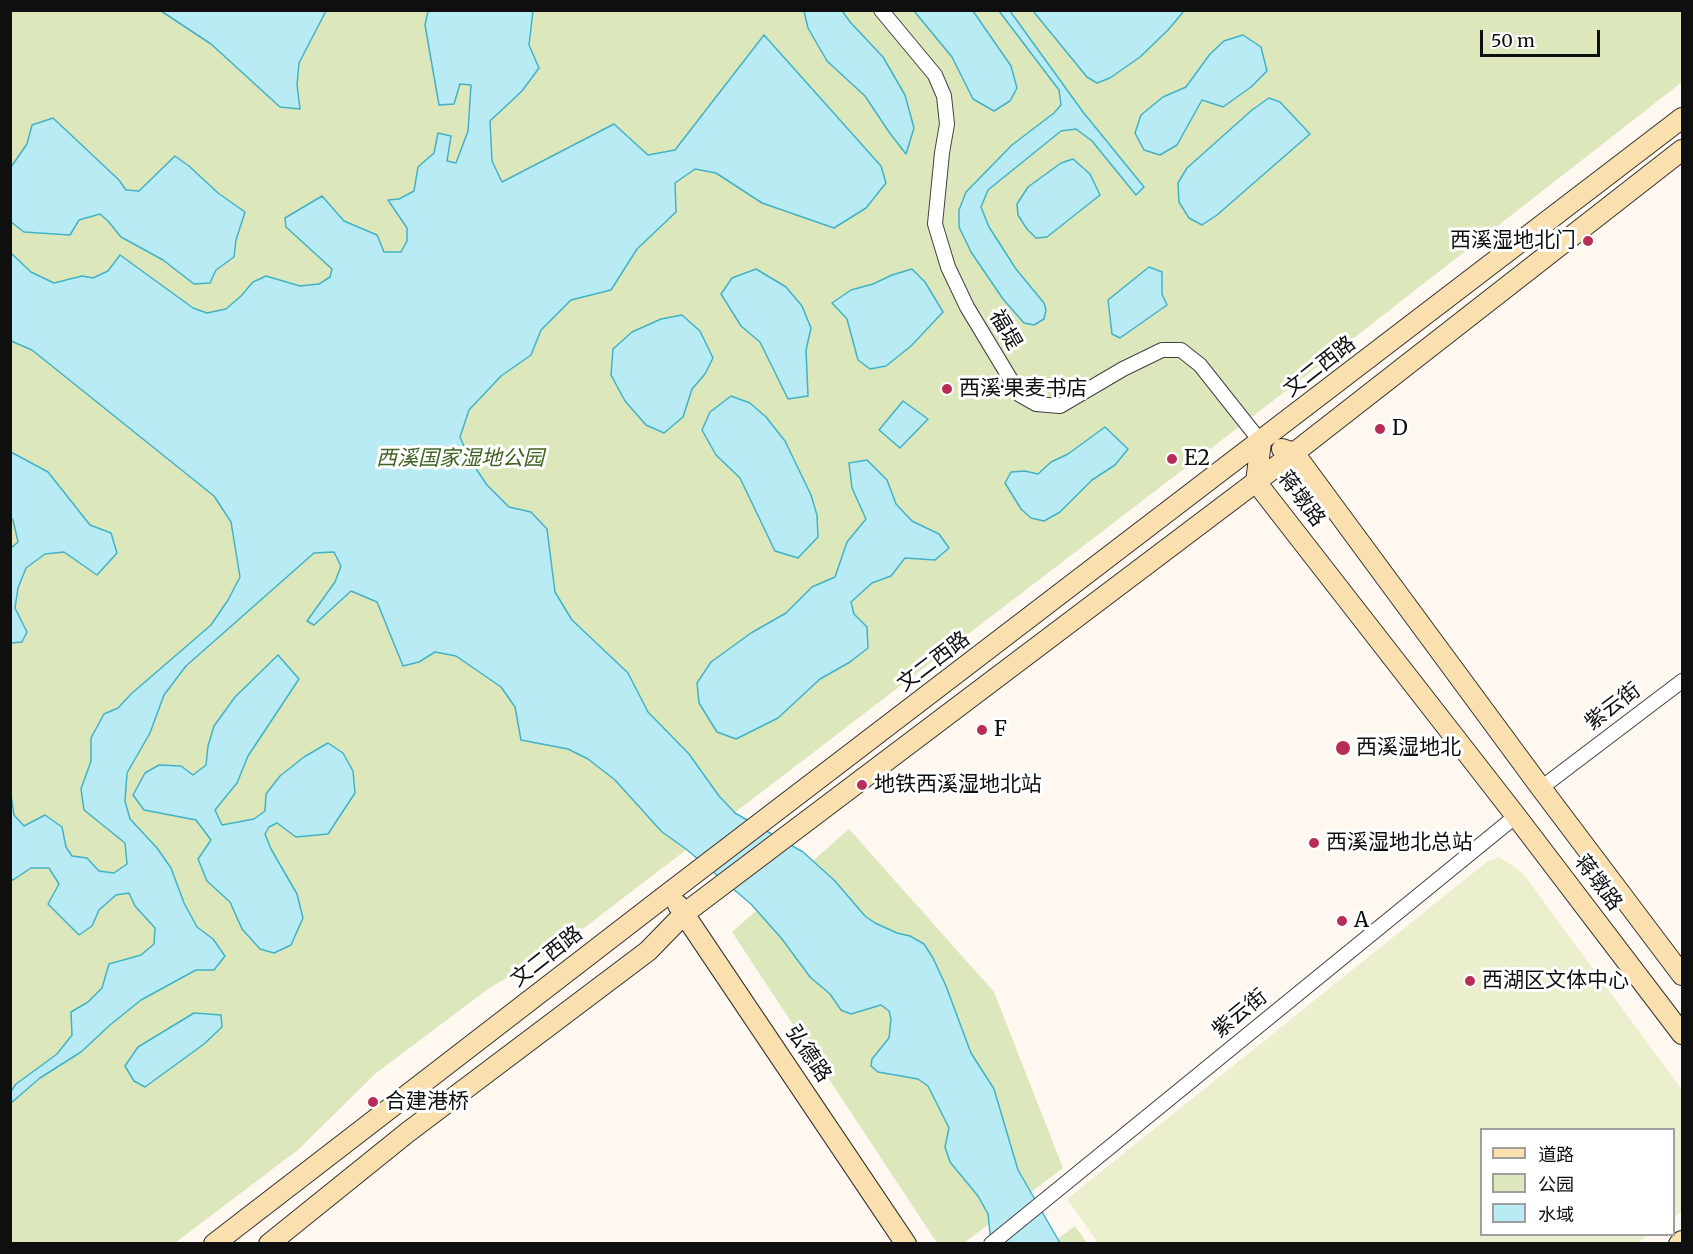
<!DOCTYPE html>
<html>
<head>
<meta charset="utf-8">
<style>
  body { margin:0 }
  #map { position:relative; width:1693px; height:1254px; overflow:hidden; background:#fef8f1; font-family:Merriweather,"Noto Sans SC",serif }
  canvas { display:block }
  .frame { position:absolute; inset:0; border:12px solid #0f0f0f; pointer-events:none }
  .legend { position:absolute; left:1480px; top:1128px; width:195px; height:108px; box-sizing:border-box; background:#fff; border:2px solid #9f9f9f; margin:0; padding:8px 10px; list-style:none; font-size:18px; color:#0f0f0f }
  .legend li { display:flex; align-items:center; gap:12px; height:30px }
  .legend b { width:30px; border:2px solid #9f9f9f }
  .scale { position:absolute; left:1480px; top:30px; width:120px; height:27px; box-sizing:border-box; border:3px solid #0f0f0f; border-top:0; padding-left:8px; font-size:18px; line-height:21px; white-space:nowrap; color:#0f0f0f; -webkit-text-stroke:4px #fff; paint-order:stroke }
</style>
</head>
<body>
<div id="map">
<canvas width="1693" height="1254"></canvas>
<div class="frame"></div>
<ul class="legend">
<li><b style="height:8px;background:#fbe0af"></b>道路</li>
<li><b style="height:16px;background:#dde7bc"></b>公园</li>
<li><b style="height:16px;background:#b8ebf3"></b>水域</li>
</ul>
<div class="scale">50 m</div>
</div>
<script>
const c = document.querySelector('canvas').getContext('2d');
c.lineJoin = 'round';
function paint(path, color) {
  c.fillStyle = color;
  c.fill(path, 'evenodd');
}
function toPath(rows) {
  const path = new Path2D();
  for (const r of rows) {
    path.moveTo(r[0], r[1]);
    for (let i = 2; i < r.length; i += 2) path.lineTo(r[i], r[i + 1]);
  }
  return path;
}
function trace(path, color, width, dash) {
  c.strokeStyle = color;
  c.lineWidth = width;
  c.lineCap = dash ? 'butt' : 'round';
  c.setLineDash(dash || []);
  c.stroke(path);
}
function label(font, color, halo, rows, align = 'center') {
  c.font = font + ' Merriweather,"Noto Sans SC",serif';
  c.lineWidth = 6;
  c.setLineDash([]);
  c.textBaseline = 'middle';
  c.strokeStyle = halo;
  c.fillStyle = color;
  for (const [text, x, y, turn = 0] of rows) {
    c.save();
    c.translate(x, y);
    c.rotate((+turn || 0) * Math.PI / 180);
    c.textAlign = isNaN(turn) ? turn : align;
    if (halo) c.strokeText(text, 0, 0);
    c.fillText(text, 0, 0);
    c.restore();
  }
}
const green = toPath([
  [1682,10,1682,82,1295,384,563,944,488,989,375,1074,299,1149,175,1243,11,1244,10,11],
  [849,829,994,992,1063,1168,964,1243,937,1243,732,932],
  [1075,1226,1087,1243,1051,1244]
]);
const pitch = toPath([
  [1499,857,1522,872,1682,1090,1682,1211,1674,1218,1674,1130,1482,1130,1482,1234,1649,1235,1636,1244,1098,1243,1067,1199,1488,861]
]);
const water = toPath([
  [161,11,326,11,299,63,297,85,300,109,280,107,211,44,161,11],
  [428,11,533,11,529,45,539,68,522,91,490,121,492,161,502,182,614,124,648,155,675,150,764,35,881,166,886,183,866,208,834,228,762,203,716,173,695,169,675,183,676,212,637,249,611,290,571,300,541,330,531,355,501,376,469,410,460,437,470,460,487,485,509,507,531,512,547,529,555,592,572,620,628,673,648,712,689,754,719,796,735,813,803,852,835,881,865,916,875,923,897,933,910,936,924,944,933,958,946,986,971,1053,994,1089,1018,1170,1060,1243,991,1243,988,1214,978,1196,950,1162,945,1147,949,1128,928,1086,918,1079,878,1072,871,1066,872,1059,889,1038,891,1019,889,1011,881,1005,851,1014,841,1010,830,994,810,977,782,939,751,904,686,849,662,832,615,780,588,759,568,749,521,740,515,707,501,687,456,656,435,652,419,662,403,666,377,602,351,591,314,625,307,621,335,582,341,566,334,552,314,553,186,666,164,695,150,733,127,773,125,801,130,819,157,848,171,868,184,903,197,927,213,939,225,956,214,970,196,970,141,1000,110,1025,81,1052,40,1078,11,1103,11,1091,16,1084,57,1054,72,1035,71,1012,88,1002,102,988,109,964,141,955,154,944,155,928,135,906,129,893,116,895,99,910,92,926,79,935,48,904,59,884,49,868,31,868,13,880,11,879,11,795,14,815,24,826,45,815,62,827,66,847,72,856,87,858,99,871,114,873,127,864,125,843,84,810,81,789,91,761,91,738,104,714,118,708,131,694,211,625,228,600,240,577,231,522,214,496,32,350,11,341,11,253,31,272,54,283,82,276,93,278,108,271,120,255,193,308,207,313,226,309,241,296,253,282,266,276,300,286,319,284,330,277,332,269,286,227,285,218,322,196,344,221,377,235,384,252,401,252,407,241,407,228,388,200,399,199,414,191,418,167,434,153,438,133,451,136,447,161,456,163,468,131,471,85,460,84,454,104,439,105,425,25,428,11],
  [804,11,842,11,851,23,883,57,905,95,914,128,906,154,889,132,865,96,827,61,808,28,804,11],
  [914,11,973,11,1011,66,1017,88,1010,101,994,111,973,99,952,57,914,11],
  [999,11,1010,11,1083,112,1144,187,1136,195,1092,141,1076,129,1061,131,988,190,981,207,989,227,1016,269,1044,303,1046,310,1044,319,1034,325,1024,323,1003,299,971,252,959,227,959,210,966,192,1012,145,1054,113,1061,105,1059,90,999,11],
  [1033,11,1184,11,1168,30,1140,57,1110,78,1097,83,1087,77,1033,11],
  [1243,35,1261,47,1267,71,1251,87,1223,107,1202,100,1177,145,1160,155,1144,150,1135,133,1141,115,1163,97,1186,87,1210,54,1224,41,1243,35],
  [1269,98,1280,102,1310,134,1217,215,1202,225,1189,218,1179,202,1178,183,1187,168,1252,110,1269,98],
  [53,118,119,180,126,190,139,191,175,156,189,166,218,193,245,212,236,240,234,257,216,270,210,283,194,284,163,260,121,237,108,221,100,214,79,220,70,235,24,232,11,222,11,167,27,144,32,125,53,118],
  [1073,159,1090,174,1100,195,1047,237,1036,238,1027,229,1018,215,1017,204,1028,187,1061,163,1073,159],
  [1149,267,1162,272,1162,294,1167,305,1120,338,1112,334,1108,300,1149,267],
  [756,269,786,287,802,306,811,328,806,350,808,396,788,399,760,342,741,326,721,294,732,278,756,269],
  [912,269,925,282,943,312,911,346,886,366,870,369,858,360,847,319,832,303,851,290,873,284,892,275,912,269],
  [682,315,700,331,713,358,705,374,692,389,683,417,664,433,646,425,625,401,611,375,613,349,632,332,661,319,682,315],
  [731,396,750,403,766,417,785,441,811,495,817,515,818,537,798,558,775,551,740,478,716,455,702,430,710,412,731,396],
  [903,401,928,419,900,448,879,430,903,401],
  [1105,427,1128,449,1115,465,1092,480,1060,512,1044,521,1031,518,1021,509,1005,483,1011,472,1025,471,1038,474,1051,462,1068,454,1105,427],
  [11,452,48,472,90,525,111,533,117,553,97,575,64,552,45,554,26,568,18,588,15,608,27,632,22,642,11,643,11,548,18,542,13,520,11,518,11,452],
  [867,460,887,480,896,504,912,521,939,534,949,548,935,560,905,558,891,576,872,583,851,602,854,614,867,627,868,648,850,662,820,679,778,718,736,739,717,732,699,703,697,683,711,662,751,633,786,613,812,587,835,577,847,542,866,519,852,488,849,463,867,460],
  [278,655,299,679,248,756,237,783,215,810,222,825,254,819,265,811,266,794,280,776,304,757,328,743,343,753,353,771,355,793,328,834,296,837,277,823,269,827,265,834,271,849,297,894,303,918,291,945,274,953,260,949,242,929,230,902,207,881,198,859,211,840,196,820,144,810,133,795,145,773,159,765,181,766,193,775,206,765,208,746,214,726,235,697,278,655],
  [194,1013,221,1015,222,1027,204,1044,145,1087,134,1081,125,1066,138,1047,194,1013]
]);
const street = toPath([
  [881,10,935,75,944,96,947,124,942,153,935,224,948,267,967,307,1020,395,1036,404,1060,406,1123,369,1162,350,1181,350,1200,365,1261,442],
  [1541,788,1682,681],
  [991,1244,1516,816]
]);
const secondary = toPath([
  [1261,442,1256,482,1516,816,1682,1034],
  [1282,449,1294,453,1541,788,1682,975],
  [678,905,906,1244],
  [214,1244,669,893,1682,118],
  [269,1244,408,1132,648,951,685,913,1294,453,1682,150],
  [1679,1244,1682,1241]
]);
const markers = [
  [1588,241,6,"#b82d55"],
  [947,389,6,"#b82d55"],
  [1380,429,6,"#b82d55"],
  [1172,459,6,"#b82d55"],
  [982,730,6,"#b82d55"],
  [1343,748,8,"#b82d55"],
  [862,785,6,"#b82d55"],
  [1314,843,6,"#b82d55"],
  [1342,921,6,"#b82d55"],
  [1470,981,6,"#b82d55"],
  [373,1102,6,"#b82d55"]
];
const poiNames = [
  ["西溪湿地北门",1576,241,"right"],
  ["西溪·果麦书店",959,389],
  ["D",1392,429],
  ["E2",1184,459],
  ["F",994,730],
  ["西溪湿地北",1356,748],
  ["地铁西溪湿地北站",874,785],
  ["西溪湿地北总站",1326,843],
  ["A",1354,921],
  ["西湖区文体中心",1482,981],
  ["合建港桥",385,1102]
];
const streetNames = [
  ["福堤",1005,330,60],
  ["文二西路",1320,367,-38],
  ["蒋墩路",1301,499,53],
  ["文二西路",934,662,-37],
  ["紫云街",1613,707,-37],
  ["蒋墩路",1598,883,53],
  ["文二西路",547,957,-38],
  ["紫云街",1240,1014,-39],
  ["弘德路",808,1054,56]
];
const parkNames = [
  ["西溪国家湿地公园",460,459]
];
paint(green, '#dde7bc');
paint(pitch, '#ecefcd');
paint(water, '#b8ebf3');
trace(water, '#42b2c7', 1.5);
trace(street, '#424242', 16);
trace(secondary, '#313131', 22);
trace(street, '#fff', 14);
trace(secondary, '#fbe0af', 20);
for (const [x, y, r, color] of markers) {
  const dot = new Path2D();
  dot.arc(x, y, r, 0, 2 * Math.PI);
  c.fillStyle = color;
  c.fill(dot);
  trace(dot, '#fff', 2);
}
label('21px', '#0f0f0f', '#fff', poiNames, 'left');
label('21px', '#0f0f0f', '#fff', streetNames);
label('italic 21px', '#3f6422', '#fff', parkNames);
</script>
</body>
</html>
